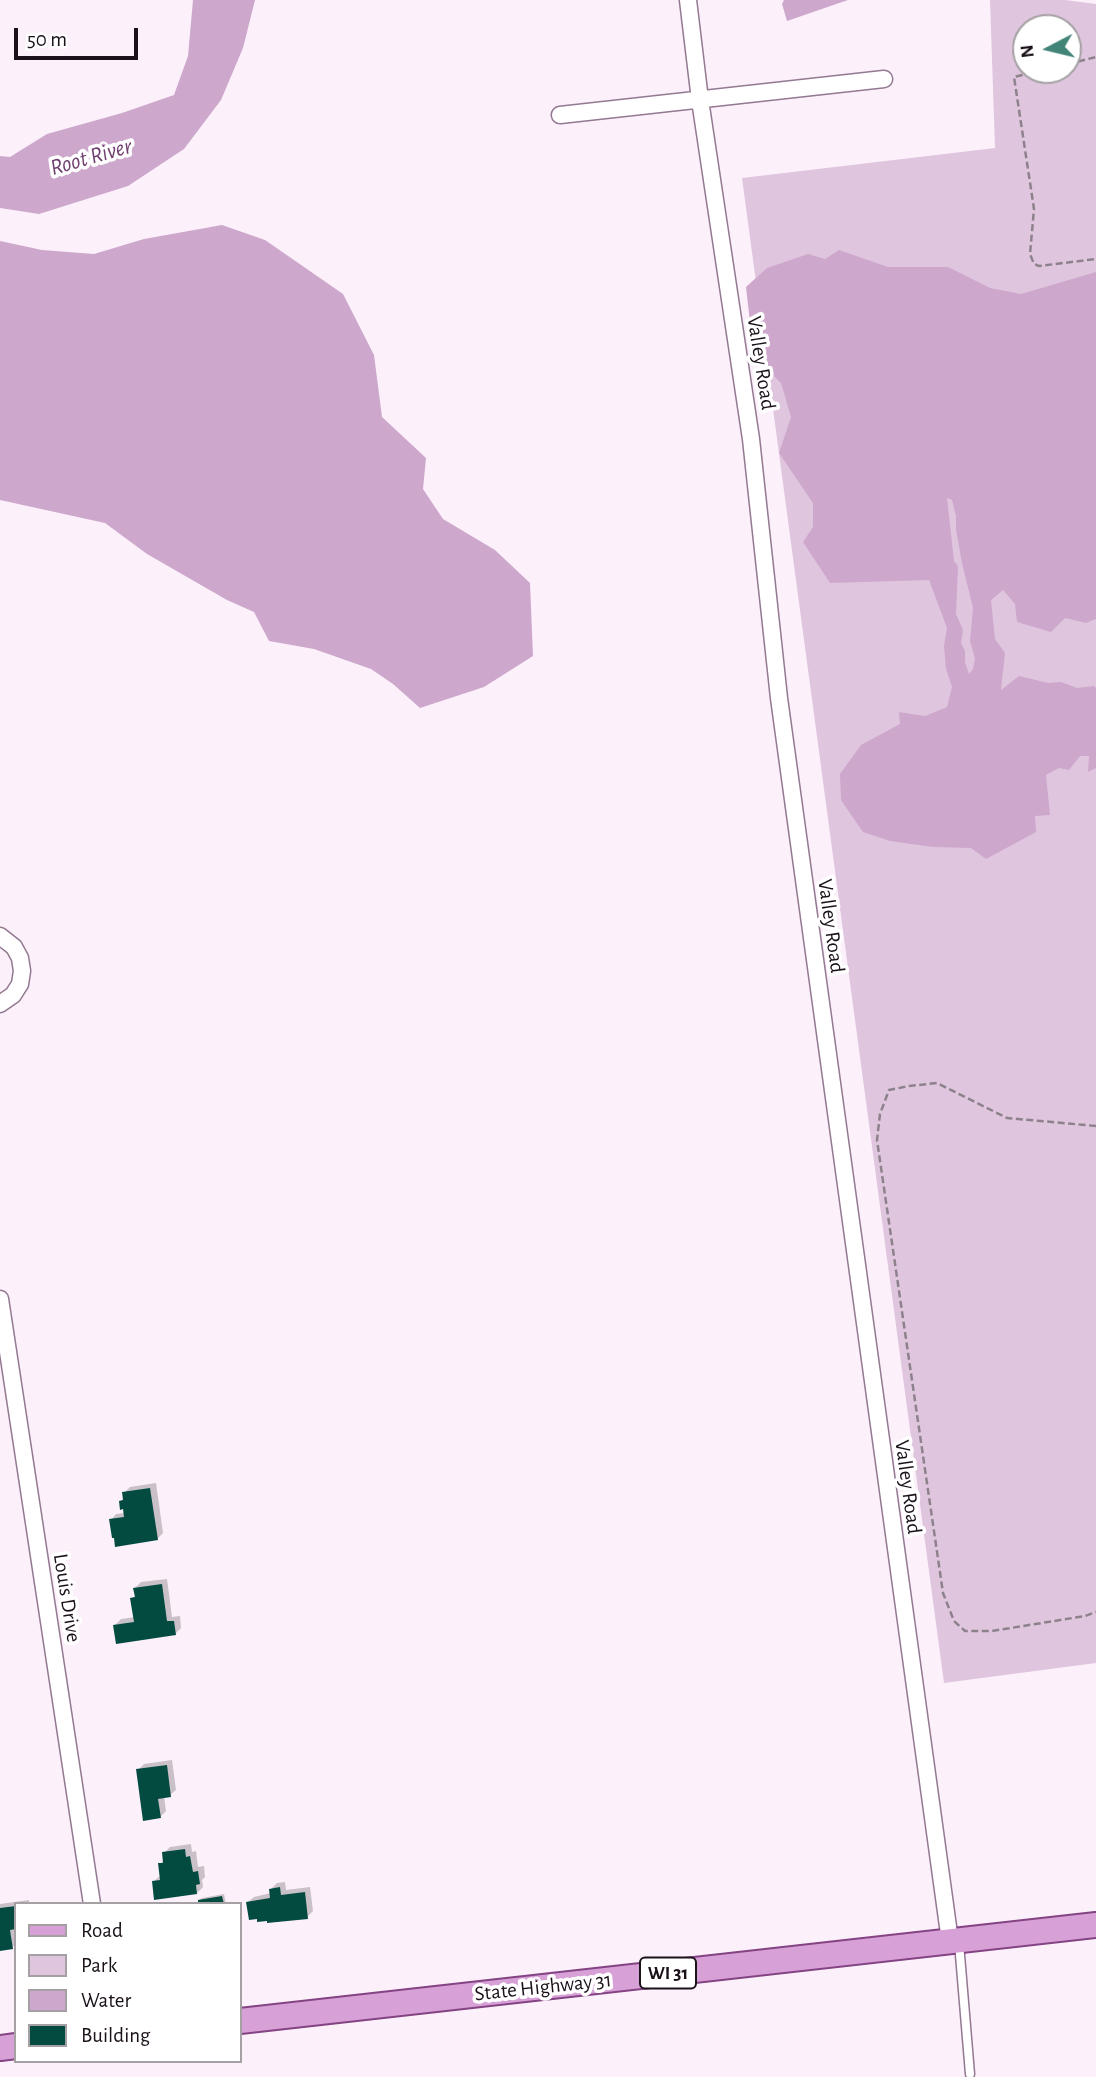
<!DOCTYPE html>
<html>
<head>
<meta charset="utf-8">
<style>
  body { margin:0 }
  #map { position:relative; width:1096px; height:2077px; overflow:hidden; background:#fcf0fb; font-family:"Alegreya Sans",sans-serif }
  canvas { display:block }
  .legend { position:absolute; left:14px; top:1902px; width:228px; height:161px; box-sizing:border-box; background:#fff; border:2px solid #a4a0a3; margin:0; padding:9px 12px; list-style:none; font-size:21px; color:#1b111a }
  .legend li { display:flex; align-items:center; gap:14px; height:35px }
  .legend b { width:35px; border:2px solid #a4a0a3 }
  .north { position:absolute; left:1012px; top:14px; width:70px; height:70px; box-sizing:border-box; background:#fff; border:2px solid #a4a0a3; border-radius:50%; rotate:263deg; font-size:19px; font-weight:700; line-height:28px; text-align:center; color:#1b111a }
  .north::after { content:''; display:block; margin:auto; width:24px; height:32px; background:#428477; clip-path:polygon(50% 0,100% 100%,50% 72%,0 100%) }
  .scale { position:absolute; left:14px; top:28px; width:124px; height:32px; box-sizing:border-box; border:4px solid #1b111a; border-top:0; padding-left:9px; font-size:21px; line-height:24px; white-space:nowrap; color:#1b111a; -webkit-text-stroke:5px #fff; paint-order:stroke }
</style>
</head>
<body>
<div id="map">
<canvas width="1096" height="2077"></canvas>
<ul class="legend">
<li><b style="height:9px;background:#d7a0d7"></b>Road</li>
<li><b style="height:19px;background:#dfc6de"></b>Park</li>
<li><b style="height:19px;background:#cda7cc"></b>Water</li>
<li><b style="height:19px;background:#034b40"></b>Building</li>
</ul>
<div class="north">N</div>
<div class="scale">50 m</div>
</div>
<script>
const c = document.querySelector('canvas').getContext('2d');
c.lineJoin = 'round';
function paint(path, color) {
  c.fillStyle = color;
  c.fill(path, 'evenodd');
}
function toPath(rows) {
  const path = new Path2D();
  for (const r of rows) {
    path.moveTo(r[0], r[1]);
    for (let i = 2; i < r.length; i += 2) path.lineTo(r[i], r[i + 1]);
  }
  return path;
}
function trace(path, color, width, dash) {
  c.strokeStyle = color;
  c.lineWidth = width;
  c.lineCap = dash ? 'butt' : 'round';
  c.setLineDash(dash || []);
  c.stroke(path);
}
function label(font, color, halo, rows, align = 'center') {
  c.font = font + ' "Alegreya Sans",sans-serif';
  c.lineWidth = 7;
  c.setLineDash([]);
  c.textBaseline = 'middle';
  c.strokeStyle = halo;
  c.fillStyle = color;
  for (const [text, x, y, turn = 0] of rows) {
    c.save();
    c.translate(x, y);
    c.rotate((+turn || 0) * Math.PI / 180);
    c.textAlign = isNaN(turn) ? turn : align;
    if (halo) c.strokeText(text, 0, 0);
    c.fillText(text, 0, 0);
    c.restore();
  }
}
const green = toPath([
  [990,0,1065,0,1096,4,1096,1663,944,1683,742,178,995,148],
  [1026,28,1068,28,1068,70,1026,70]
]);
const water = toPath([
  [193,0,255,0,243,48,221,100,184,149,128,186,39,214,0,208,0,156,10,157,47,134,122,113,174,95,188,56],
  [784,0,848,0,787,21,782,4],
  [222,225,265,240,343,294,374,355,382,417,426,458,423,489,443,519,495,550,530,583,533,656,484,687,420,708,393,684,371,669,314,649,269,641,254,612,227,600,147,554,105,523,0,500,0,241,42,250,94,254,144,239],
  [839,250,888,267,948,267,990,288,1021,294,1096,272,1096,619,1086,623,1065,618,1051,632,1017,622,1015,604,1003,590,991,600,995,639,1005,653,1001,690,1019,676,1048,683,1061,682,1077,688,1094,686,1096,688,1096,768,1088,772,1089,756,1080,756,1069,770,1059,768,1046,775,1050,815,1035,816,1036,832,986,859,971,848,933,847,890,841,863,832,841,800,840,774,861,745,900,724,899,712,925,716,947,707,952,687,946,669,944,646,947,628,929,580,830,583,803,542,813,527,813,503,779,453,791,417,781,383,754,357,746,287,767,268,808,254,825,259],
  [947,498,952,500,956,516,956,530,962,563,973,608,970,641,975,659,973,669,969,674,965,662,965,651,961,643,963,630,956,614,958,566,954,561]
]);
const shadow = toPath([
  [156,1483,163,1533,157,1539,111,1520,116,1514,125,1513,121,1501,124,1498,124,1493,130,1487],
  [167,1579,172,1617,180,1616,181,1628,175,1634,115,1625,121,1619,135,1617,132,1599,136,1595,135,1588,141,1582],
  [172,1760,176,1790,170,1795,164,1796,166,1811,160,1817,138,1770,144,1764],
  [191,1844,192,1852,196,1851,198,1867,204,1866,205,1877,202,1880,203,1887,197,1893,153,1882,161,1875,160,1864,165,1859,164,1853,170,1847],
  [285,1882,286,1890,310,1887,313,1911,307,1917,248,1902,254,1897,271,1893,271,1889,277,1883],
  [224,1894,226,1904,200,1904,199,1900,202,1898],
  [29,1900,29,1904,16,1904,16,1944,12,1947,0,1949,0,1904]
]);
const building = toPath([
  [150,1488,158,1540,115,1547,114,1538,112,1538,109,1519,124,1517,123,1509,120,1510,119,1501,123,1500,122,1492],
  [162,1584,167,1621,174,1621,176,1635,116,1644,113,1625,134,1622,130,1598,135,1597,133,1588],
  [167,1765,171,1797,158,1799,161,1818,143,1821,136,1769],
  [185,1849,186,1857,190,1856,193,1872,198,1871,200,1884,196,1885,197,1894,154,1900,152,1881,160,1880,158,1863,163,1863,162,1852],
  [280,1887,281,1895,305,1892,308,1919,267,1923,267,1921,257,1922,257,1919,249,1920,246,1902,270,1898,269,1889],
  [222,1896,224,1904,198,1904,198,1900],
  [16,1906,16,1929,10,1930,13,1949,0,1951,0,1908]
]);
const path = toPath([
  [1068,64,1096,57],
  [1043,70,1014,77,1034,209,1030,254,1034,264,1039,266,1096,259],
  [1096,1126,1007,1118,937,1083,909,1086,889,1090,880,1114,877,1140,943,1593,954,1621,965,1631,992,1631,1085,1616,1096,1612]
]);
const service = toPath([
  [959,1943,970,2074]
]);
const minor = toPath([
  [688,0,700,100,751,439,779,698,950,1941],
  [560,115,884,79],
  [0,936,14,947,20,958,22,971,20,984,13,995,0,1004],
  [0,1299,92,1904]
]);
const primary = toPath([
  [240,2021,1096,1925],
  [0,2048,16,2046]
]);
const shields = [
  [668,1973,56]
];
const shieldNames = [
  ["WI 31",668,1973]
];
const streetNames = [
  ["Valley Road",761,363,81],
  ["Valley Road",831,926,82],
  ["Valley Road",908,1487,82],
  ["Louis Drive",67,1598,81],
  ["State Highway 31",543,1987,-6]
];
const waterNames = [
  ["Root River",91,157,-16]
];
paint(green, '#dfc6de');
paint(water, '#cda7cc');
paint(shadow, '#0003');
paint(building, '#034b40');
trace(service, '#937991', 11);
trace(minor, '#937991', 19);
trace(primary, '#844483', 28);
trace(path, '#8d828c', 2.5, [7, 3.5]);
trace(service, '#fff', 8);
trace(minor, '#fff', 16);
trace(primary, '#d7a0d7', 24);
for (const [x, y, w] of shields) {
  const box = new Path2D();
  box.roundRect(x - w / 2, y - 15.5, w, 31, 5);
  c.fillStyle = '#fff';
  c.fill(box);
  trace(box, '#1b111a', 2);
}
label('bold 19px', '#1b111a', null, shieldNames);
label('21px', '#1b111a', '#fff', streetNames);
label('italic 23px', '#703f6f', '#fff', waterNames);
</script>
</body>
</html>
